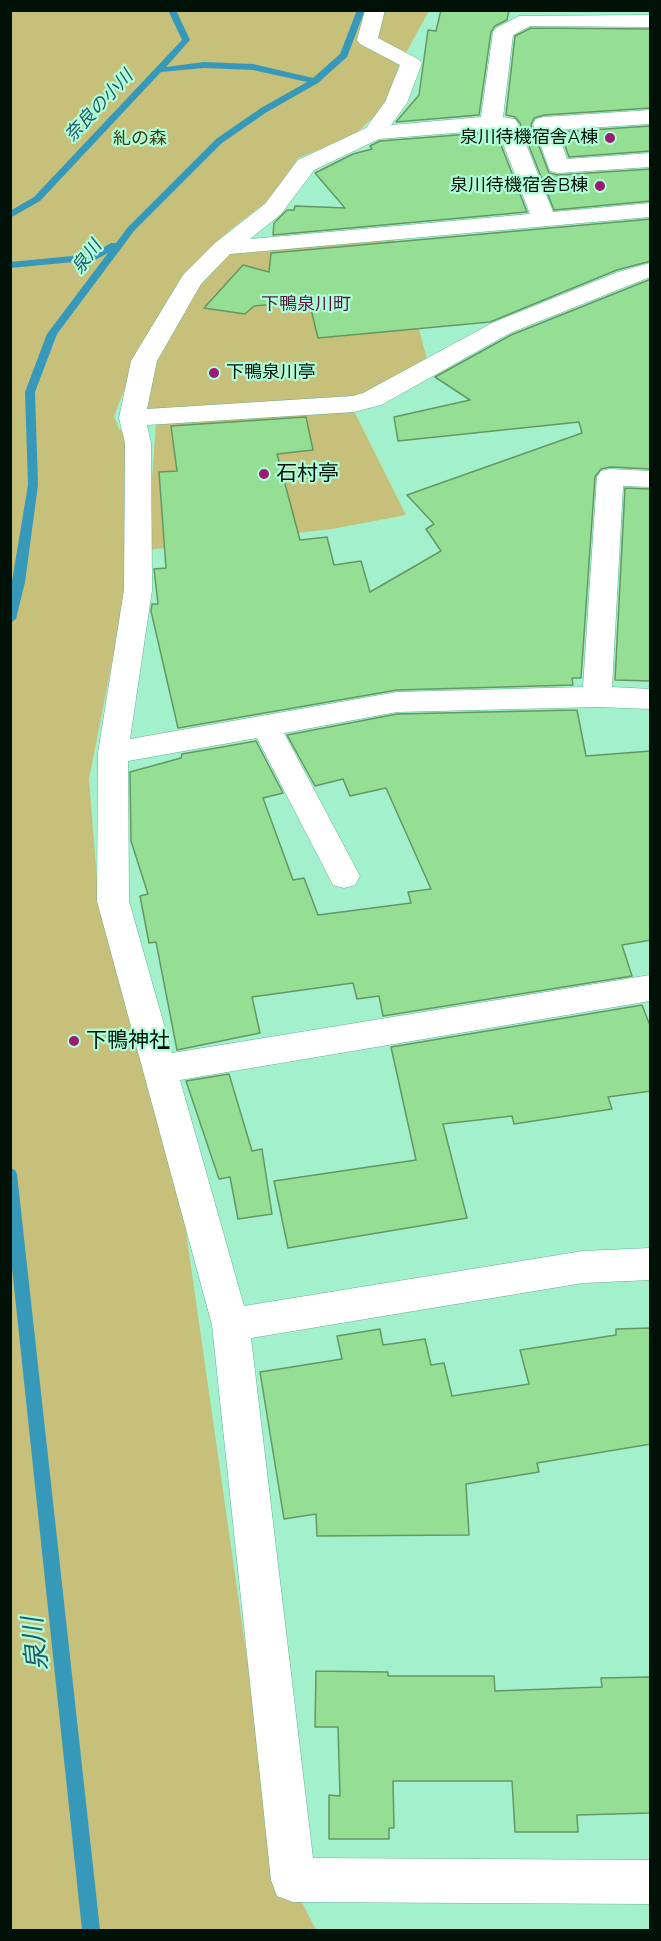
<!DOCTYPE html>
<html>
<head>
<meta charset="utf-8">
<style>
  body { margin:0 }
  #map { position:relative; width:661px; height:1941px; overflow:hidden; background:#a2f1cc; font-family:Raleway,sans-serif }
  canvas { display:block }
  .frame { position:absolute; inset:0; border:12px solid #001108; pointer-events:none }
</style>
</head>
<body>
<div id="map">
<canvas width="661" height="1941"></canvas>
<div class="frame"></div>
</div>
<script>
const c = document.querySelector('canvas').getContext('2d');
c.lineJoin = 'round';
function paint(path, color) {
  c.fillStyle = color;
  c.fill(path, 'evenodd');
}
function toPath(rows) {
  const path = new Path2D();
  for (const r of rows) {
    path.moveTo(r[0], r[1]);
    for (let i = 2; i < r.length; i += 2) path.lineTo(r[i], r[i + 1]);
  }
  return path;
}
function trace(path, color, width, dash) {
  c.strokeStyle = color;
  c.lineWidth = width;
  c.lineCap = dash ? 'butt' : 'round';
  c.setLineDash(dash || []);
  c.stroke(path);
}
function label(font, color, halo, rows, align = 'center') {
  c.font = font + ' Raleway,"Noto Sans JP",sans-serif';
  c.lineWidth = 4.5;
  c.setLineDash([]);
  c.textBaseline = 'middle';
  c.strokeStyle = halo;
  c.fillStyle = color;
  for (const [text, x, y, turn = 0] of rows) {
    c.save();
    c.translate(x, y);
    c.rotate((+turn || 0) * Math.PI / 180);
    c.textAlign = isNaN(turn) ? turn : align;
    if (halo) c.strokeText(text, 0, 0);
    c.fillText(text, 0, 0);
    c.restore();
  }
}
const green = toPath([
  [11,11,429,11,399,65,388,104,353,136,298,158,269,200,230,230,188,270,141,348,114,416,119,429,129,436,126,591,89,779,99,905,178,1176,274,1847,316,1930,11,1930],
  [395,240,428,363,365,396,145,410,144,390,164,341,202,277,229,253],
  [352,407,406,515,332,529,147,550,156,423]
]);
const stream = toPath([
  [168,10,176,10,190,40,166,67,204,62,253,64,313,78,340,54,357,10,365,10,347,57,318,83,267,112,222,143,134,231,57,334,35,392,38,485,25,582,16,619,10,623,10,593,28,485,25,392,47,334,108,253,95,260,10,268,10,262,93,254,111,243,116,243,128,227,216,139,261,108,307,82,253,70,204,68,161,72,40,201,10,218,10,211,34,197,182,40,168,10],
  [10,1168,15,1170,17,1174,100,1930,82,1930,10,1249,10,1168]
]);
const building = toPath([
  [441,10,509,10,507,20,495,26,491,32,479,115,396,122,419,95,428,30,436,31,441,10],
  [531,28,651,29,651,108,544,115,534,118,531,125,549,173,558,175,651,169,651,201,554,210,520,123,515,117,506,115,515,36,531,28],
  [650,126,651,151,569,157,560,132,650,126],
  [496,132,527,212,273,235,274,223,287,210,294,210,295,206,345,208,315,173,353,154,372,149,370,146,380,141,496,132],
  [651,219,651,261,617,270,490,322,318,338,309,301,254,306,245,314,204,308,243,265,269,272,271,253,651,219],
  [651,279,651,469,610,467,601,469,595,477,581,678,572,678,573,685,397,690,178,728,151,611,152,604,158,604,154,569,166,568,159,472,177,471,171,426,306,417,313,450,277,454,300,540,327,537,334,565,361,561,370,592,441,551,426,529,434,524,407,495,582,433,579,422,398,441,394,417,470,400,435,377,511,335,651,279],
  [625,488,651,489,651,681,615,680,625,488],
  [577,710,586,756,651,751,651,940,622,945,632,976,383,1016,379,996,357,999,353,983,252,997,260,1033,177,1050,156,942,149,943,140,896,148,894,131,841,130,772,181,758,182,754,256,741,283,793,263,798,293,880,304,878,318,915,411,903,408,892,431,889,386,788,350,796,343,779,315,786,287,735,397,714,577,710],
  [642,1005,651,1028,651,1091,608,1097,612,1109,514,1124,512,1116,443,1124,467,1218,288,1248,274,1181,416,1160,391,1047,642,1005],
  [229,1074,252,1151,262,1149,272,1214,238,1219,230,1177,219,1179,186,1081,229,1074],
  [651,1328,651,1444,537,1463,539,1472,466,1484,469,1535,317,1536,316,1514,284,1519,260,1372,342,1359,337,1336,380,1329,383,1345,425,1339,431,1365,444,1363,452,1396,529,1384,520,1350,616,1335,616,1329,651,1328],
  [316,1671,388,1672,388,1676,494,1676,495,1691,602,1687,601,1678,651,1677,651,1813,577,1815,578,1832,515,1832,512,1781,393,1781,394,1828,389,1828,389,1839,329,1839,329,1795,340,1796,338,1727,315,1727,316,1671]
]);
const minor = toPath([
  [365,10,385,10,378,38,418,59,422,63,407,103,391,125,481,117,493,32,496,28,519,16,650,15,650,27,530,26,513,35,503,117,515,119,518,124,553,212,650,203,650,217,230,254,201,284,157,361,147,409,353,396,363,393,492,323,618,272,650,263,650,277,510,333,381,405,354,412,147,425,151,443,152,590,130,739,397,692,583,687,597,477,601,471,610,469,650,471,650,487,623,486,612,687,650,689,650,709,597,707,397,712,284,733,360,876,355,885,344,888,333,885,257,738,128,761,129,901,172,1053,650,975,650,1001,180,1080,244,1306,583,1251,650,1248,650,1280,583,1283,251,1338,313,1858,650,1860,650,1904,293,1902,277,1896,271,1880,212,1325,97,901,98,753,124,590,125,443,119,418,131,361,183,275,215,243,265,204,298,160,366,128,385,102,400,65,360,44,357,40,365,10],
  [491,130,498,130,530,214,250,239,281,214,314,170,379,139,491,130],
  [650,110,650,124,557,130,567,159,650,153,650,167,558,173,550,171,533,124,536,119,544,117,650,110]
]);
const markers = [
  [610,138,6,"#9a1c73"],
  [600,186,6,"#9a1c73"],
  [214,373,6,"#9a1c73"],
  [264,474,6,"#9a1c73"],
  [74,1041,6,"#9a1c73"]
];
const farWaternames = [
  ["奈良の小川",99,106,-47],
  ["泉川",87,257,-53]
];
const farPoinames = [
  ["泉川待機宿舎A棟",598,138],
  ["泉川待機宿舎B棟",588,186],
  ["下鴨泉川亭",226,373,"left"]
];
const farParknames = [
  ["糺の森",140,139]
];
const farNeighbourhoodnames = [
  ["下鴨泉川町",306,305]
];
const poiNames = [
  ["石村亭",276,474],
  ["下鴨神社",86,1041]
];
const nearWaternames = [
  ["泉川",36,1644,-96]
];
paint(green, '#c6c07b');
paint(stream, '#3699ba');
paint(building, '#94df94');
trace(building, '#649764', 1.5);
trace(minor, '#64b290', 1);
paint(minor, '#fff');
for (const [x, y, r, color] of markers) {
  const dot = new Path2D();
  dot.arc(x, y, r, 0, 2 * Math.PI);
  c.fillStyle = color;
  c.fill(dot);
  trace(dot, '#affed9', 2);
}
label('italic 18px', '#25596c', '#affed9', farWaternames);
label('18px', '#001108', '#affed9', farPoinames, 'right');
label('18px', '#3f3b0e', '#affed9', farParknames);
label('18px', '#561a41', '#affed9', farNeighbourhoodnames);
label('21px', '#001108', '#affed9', poiNames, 'left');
label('italic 27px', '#25596c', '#affed9', nearWaternames);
</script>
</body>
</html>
